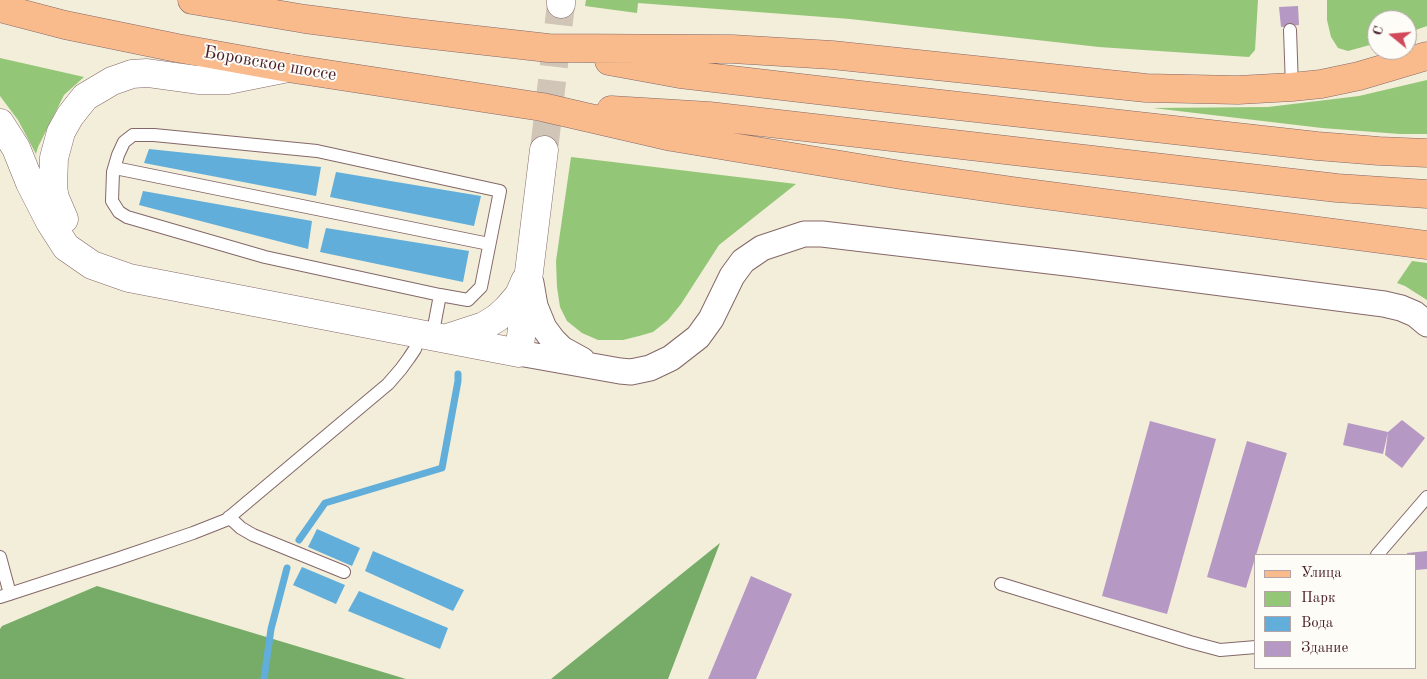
<!DOCTYPE html>
<html>
<head>
<meta charset="utf-8">
<style>
  body { margin:0 }
  #map { position:relative; width:1427px; height:679px; overflow:hidden; background:#f2eed9; font-family:"Old Standard TT",serif }
  canvas { display:block }
  .legend { position:absolute; left:1254px; top:554px; width:162px; height:115px; box-sizing:border-box; background:#fdfcf7; border:1px solid #b5a4a5; margin:0; padding:6px 9px; list-style:none; font-size:15px; color:#4a1f2b }
  .legend li { display:flex; align-items:center; gap:10px; height:25px }
  .legend b { width:25px; border:1px solid #b5a4a5 }
  .north { position:absolute; left:1367px; top:10px; width:50px; height:50px; box-sizing:border-box; background:#fdfcf7; border:1px solid #b5a4a5; border-radius:50%; rotate:287deg; font-size:14px; font-weight:700; line-height:20px; text-align:center; color:#4a1f2b }
  .north::after { content:''; display:block; margin:auto; width:18px; height:22px; background:#d1495b; clip-path:polygon(50% 0,100% 100%,50% 72%,0 100%) }
</style>
</head>
<body>
<div id="map">
<canvas width="1427" height="679"></canvas>
<ul class="legend">
<li><b style="height:6px;background:#fabb8c"></b>Улица</li>
<li><b style="height:14px;background:#93c677"></b>Парк</li>
<li><b style="height:14px;background:#61aeda"></b>Вода</li>
<li><b style="height:14px;background:#b698c4"></b>Здание</li>
</ul>
<div class="north">С</div>
</div>
<script>
const c = document.querySelector('canvas').getContext('2d');
c.lineJoin = 'round';
function paint(path, color) {
  c.fillStyle = color;
  c.fill(path, 'evenodd');
}
function toPath(rows) {
  const path = new Path2D();
  for (const r of rows) {
    path.moveTo(r[0], r[1]);
    for (let i = 2; i < r.length; i += 2) path.lineTo(r[i], r[i + 1]);
  }
  return path;
}
function trace(path, color, width, dash) {
  c.strokeStyle = color;
  c.lineWidth = width;
  c.lineCap = dash ? 'butt' : 'round';
  c.setLineDash(dash || []);
  c.stroke(path);
}
function label(font, color, halo, rows, align = 'center') {
  c.font = font + ' "Old Standard TT",serif';
  c.lineWidth = 4;
  c.setLineDash([]);
  c.textBaseline = 'middle';
  c.strokeStyle = halo;
  c.fillStyle = color;
  for (const [text, x, y, turn = 0] of rows) {
    c.save();
    c.translate(x, y);
    c.rotate((+turn || 0) * Math.PI / 180);
    c.textAlign = isNaN(turn) ? turn : align;
    if (halo) c.strokeText(text, 0, 0);
    c.fillText(text, 0, 0);
    c.restore();
  }
}
const green = toPath([
  [586,0,1258,0,1255,50,1249,57,1099,47,850,19,638,3,637,13,585,6],
  [1327,0,1427,0,1427,26,1407,33,1407,20,1377,20,1377,43,1348,51,1338,48,1331,37,1327,20],
  [0,58,84,77,64,95,38,147,36,154,18,120,0,96],
  [1427,80,1427,134,1400,134,1322,128,1153,108,1268,107,1359,96],
  [571,157,796,184,719,245,681,304,668,320,653,332,639,336,623,340,598,340,582,333,567,321,560,307,557,287,556,261],
  [1412,261,1427,263,1427,300,1405,286,1397,283]
]);
const forest = toPath([
  [720,543,668,679,551,679],
  [97,586,406,679,0,679,0,629,2,626]
]);
const water = toPath([
  [149,149,321,167,316,196,144,163],
  [336,172,481,196,474,226,330,197],
  [143,191,312,221,308,249,139,205],
  [326,228,469,251,463,282,320,252],
  [317,529,360,548,352,566,308,547],
  [373,551,464,590,453,611,365,571],
  [302,567,345,585,336,604,293,585],
  [359,591,448,628,440,649,348,611]
]);
const stream = toPath([
  [299,540,325,503,442,468,458,381,458,374],
  [264,679,271,629,287,568]
]);
const building = toPath([
  [1298,6,1299,25,1281,27,1279,7],
  [1402,420,1425,438,1402,468,1385,455,1388,432],
  [1150,421,1216,439,1167,614,1102,596],
  [1348,423,1388,432,1383,454,1343,445],
  [1247,441,1287,453,1246,588,1207,577],
  [1427,551,1427,569,1416,570,1416,555,1407,555,1407,553],
  [751,576,792,594,756,679,708,679]
]);
const tertiaryTunnel = toPath([
  [544,150,561,4]
]);
const service = toPath([
  [1290,30,1292,87],
  [115,168,489,244],
  [432,337,440,295,265,257,127,217,119,212,112,201,113,172,118,155,124,142,133,135,154,135,317,151,500,191,481,287,468,300,440,295],
  [229,517,241,528,253,535,344,572],
  [1377,555,1427,497],
  [0,557,10,594],
  [1001,584,1190,642,1220,650,1256,647],
  [0,597,117,559,193,533,226,520,388,384,401,369,409,358,415,349,420,335]
]);
const minor = toPath([
  [531,283,535,306,544,328,553,340,562,349,582,360],
  [519,353,620,371,631,372,650,368,671,358,698,337,711,319,732,276,743,261,762,248,804,234,822,234,1075,264,1384,304,1401,308,1415,314,1427,324]
]);
const tertiary = toPath([
  [561,4,561,0],
  [0,123,16,148,30,183,50,222,66,247,92,265,129,278,519,353,544,150],
  [64,219,55,198,53,188,54,158,61,132,70,116,85,97,112,81,132,74,147,73,198,80,228,80,288,68],
  [447,338,484,326,497,318,507,309,519,295,525,281]
]);
const primary = toPath([
  [192,0,305,19,406,32,548,48,732,49,832,55,1146,88,1238,90,1292,87,1321,84,1359,76,1427,56],
  [0,8,65,25,177,48,288,68,542,107,672,137,901,175,1013,191,1427,245],
  [609,61,680,74,860,95,1317,146,1379,151,1427,153],
  [611,110,709,116,1337,188,1427,194]
]);
const streetNames = [
  ["Боровское шоссе",270,64,10]
];
paint(green, '#93c677');
paint(forest, '#76ab68');
paint(water, '#61aeda');
trace(stream, '#61aeda', 7);
paint(building, '#b698c4');
trace(tertiaryTunnel, '#d0c5b6', 28, [28, 14]);
trace(service, '#856768', 14);
trace(minor, '#856768', 27);
trace(tertiary, '#856768', 29);
trace(primary, '#856768', 29);
trace(service, '#fff', 12);
trace(minor, '#fff', 25);
trace(tertiary, '#fff', 28);
trace(primary, '#fabb8c', 28);
label('18px', '#4a1f2b', '#fdfcf7', streetNames);
</script>
</body>
</html>
